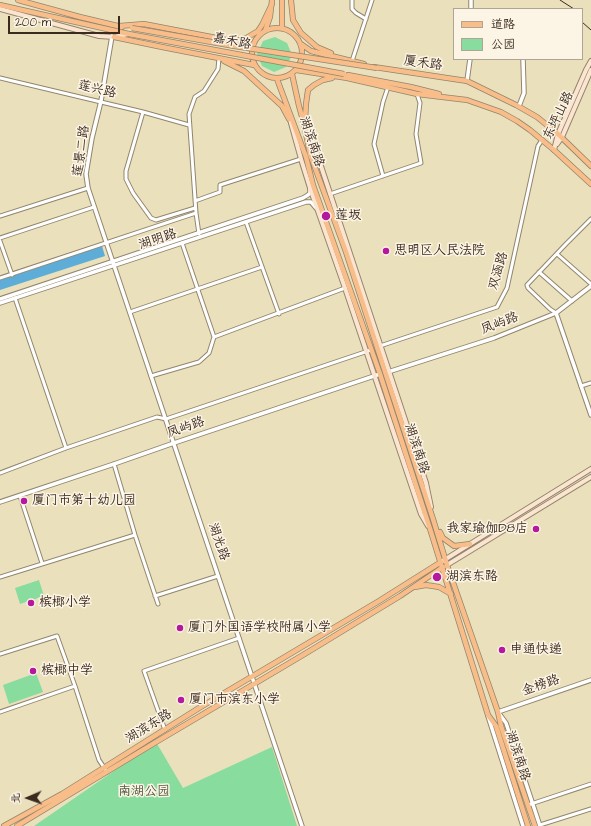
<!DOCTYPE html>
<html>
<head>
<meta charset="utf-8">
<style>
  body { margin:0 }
  #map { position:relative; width:591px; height:826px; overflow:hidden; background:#eae0bc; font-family:"Architects Daughter","LXGW WenKai TC",sans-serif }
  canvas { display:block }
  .legend { position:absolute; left:453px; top:8px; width:130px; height:52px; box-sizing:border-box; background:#fcf5e5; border:1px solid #afa495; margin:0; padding:5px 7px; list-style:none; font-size:12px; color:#3b2a1e }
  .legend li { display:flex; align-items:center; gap:8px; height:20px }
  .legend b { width:20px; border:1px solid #afa495 }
  .north { position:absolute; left:8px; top:778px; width:40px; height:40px; -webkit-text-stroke:3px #fcf5e5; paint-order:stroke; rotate:268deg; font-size:11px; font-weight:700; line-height:16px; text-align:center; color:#3b2a1e }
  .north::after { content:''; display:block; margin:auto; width:14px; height:18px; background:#3b2a1e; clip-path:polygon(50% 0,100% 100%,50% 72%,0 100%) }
  .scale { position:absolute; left:8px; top:16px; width:112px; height:18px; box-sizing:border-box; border:2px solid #3b2a1e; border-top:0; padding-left:5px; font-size:12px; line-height:14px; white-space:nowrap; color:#3b2a1e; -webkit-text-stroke:3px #fcf5e5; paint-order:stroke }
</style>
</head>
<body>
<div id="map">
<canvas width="591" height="826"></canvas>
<ul class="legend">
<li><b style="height:5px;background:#f8bd89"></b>道路</li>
<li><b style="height:11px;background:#87dc9e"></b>公园</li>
</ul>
<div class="north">北</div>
<div class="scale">200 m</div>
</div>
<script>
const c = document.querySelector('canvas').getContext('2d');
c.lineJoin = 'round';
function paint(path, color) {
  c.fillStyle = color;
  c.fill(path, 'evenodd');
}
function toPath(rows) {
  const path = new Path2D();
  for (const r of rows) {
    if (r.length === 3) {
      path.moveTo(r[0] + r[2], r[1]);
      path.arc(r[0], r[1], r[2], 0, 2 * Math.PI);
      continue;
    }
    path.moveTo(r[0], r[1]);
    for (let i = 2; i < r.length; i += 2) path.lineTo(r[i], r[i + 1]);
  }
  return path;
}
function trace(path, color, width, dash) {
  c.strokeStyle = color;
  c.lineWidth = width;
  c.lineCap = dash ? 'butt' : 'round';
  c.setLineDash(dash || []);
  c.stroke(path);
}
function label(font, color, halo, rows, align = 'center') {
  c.font = font + ' "Architects Daughter","LXGW WenKai TC",sans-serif';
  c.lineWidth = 3;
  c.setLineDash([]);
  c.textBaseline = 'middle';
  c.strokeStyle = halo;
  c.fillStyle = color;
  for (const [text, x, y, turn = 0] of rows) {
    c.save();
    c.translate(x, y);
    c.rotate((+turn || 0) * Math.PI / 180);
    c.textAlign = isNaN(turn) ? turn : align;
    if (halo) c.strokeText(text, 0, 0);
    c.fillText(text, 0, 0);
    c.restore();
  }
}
const green = toPath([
  [275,37,287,43,292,55,286,67,274,72,262,66,257,54,263,41],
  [39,580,44,596,20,604,15,588],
  [36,673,43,692,9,704,3,685],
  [156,742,183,788,272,747,297,826,34,826]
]);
const water = toPath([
  [102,246,105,256,0,290,0,280]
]);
const minor = toPath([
  [352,0,352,9,356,13,366,19],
  [352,61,372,0],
  [0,78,143,112,189,125],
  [143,112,126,171,126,179,133,193,151,218,156,220,195,208],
  [383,176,374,144,383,102,388,87],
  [330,194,421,163,416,134,420,103,417,94],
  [195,201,220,192,220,185,301,159],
  [0,216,88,188],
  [246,222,279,314],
  [199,234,196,213,189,114,195,97,204,91,218,69,219,58],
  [0,238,94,207],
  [0,241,12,275],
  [182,243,214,337],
  [557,254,591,284],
  [539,272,572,301],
  [0,278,196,213],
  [15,298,66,448],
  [130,312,262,267],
  [556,313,550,309,528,288,527,285,566,244,591,219],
  [380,346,497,307,507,288,538,146,542,140],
  [151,376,199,362,209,353,214,337,345,288],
  [581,386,591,383],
  [114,464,135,535,158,604],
  [0,473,66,448,157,417,166,419,371,350],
  [20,496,42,563],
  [0,577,135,535],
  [155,596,218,576],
  [0,654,57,636,75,686,99,760,107,772],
  [0,712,75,686],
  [165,730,144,671,239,638],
  [528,805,591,784],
  [540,825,591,809]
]);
const tertiary = toPath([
  [471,0,471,9],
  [112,36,101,101,92,138,86,174,88,188,302,826],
  [467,81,470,59],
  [519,106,524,93,523,59],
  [0,299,303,198,308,195,310,193,310,188],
  [0,303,306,202,311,202,316,208],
  [556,313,591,415],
  [388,372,494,338,556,313,591,286],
  [0,502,114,464,174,443,380,374],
  [488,716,523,826],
  [540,826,506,723,498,712,591,680]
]);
const secondary = toPath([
  [0,9,99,36,114,37,128,34],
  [289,116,301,159,310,188,345,288,421,514,428,526],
  [305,126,311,136,426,483,431,507],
  [557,144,562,137,591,70],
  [554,150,558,134,586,70,591,61],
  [441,562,591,469],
  [447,565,591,477]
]);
const primary = toPath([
  [18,0,80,17,122,27],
  [291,0,293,20,301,33,317,47,331,53],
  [0,5,129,34],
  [119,26,144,24,253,45],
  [277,53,25],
  [282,28,282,0],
  [265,31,270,17,272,0],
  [114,37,162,47,254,65],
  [238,40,243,40,258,31,262,25,272,4],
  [301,44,311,51,364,64],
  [224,61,244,71,282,106,289,119],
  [374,67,467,81,516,105,537,117,558,134,591,166],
  [296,70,347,78,417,94,467,100,501,112,517,121,530,130,554,150,591,184],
  [292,74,299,106,304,124,310,154,346,252,433,519,447,565,498,712,501,726,535,826],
  [348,75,411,87,439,94],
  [277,79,306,157,313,185,380,374,431,532,488,715,496,726,528,826],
  [305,121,306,104,308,90,314,85,323,80,332,78],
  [440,532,443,538,454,546,470,544],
  [415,587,426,585,439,587,451,594],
  [4,826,62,794,199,708,379,601,441,562],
  [17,826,156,742,303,655,400,596,443,567]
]);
const rail = toPath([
  [560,0,574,9],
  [582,22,591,30]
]);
const primaryBridge = toPath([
  [132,28,234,46,377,68],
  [129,34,344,74]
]);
const markers = [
  [326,216,5,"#b5179e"],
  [386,251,4,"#b5179e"],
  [24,501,4,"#b5179e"],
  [536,529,4,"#b5179e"],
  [437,577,5,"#b5179e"],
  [31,603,4,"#b5179e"],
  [180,628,4,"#b5179e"],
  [502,650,4,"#b5179e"],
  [33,671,4,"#b5179e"],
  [181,700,4,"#b5179e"]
];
const streetNames = [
  ["嘉禾路",232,42,11],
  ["厦禾路",423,64,8],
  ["莲兴路",97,90,13],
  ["东坪山路",559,116,-64],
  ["湖滨南路",311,142,72],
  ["莲景二路",82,151,-82],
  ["湖明路",158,240,-18],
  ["双涵路",499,271,-74],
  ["凤屿路",500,324,-21],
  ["凤屿路",186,428,-19],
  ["湖滨南路",416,449,72],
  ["湖光路",218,542,71],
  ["金榜路",541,686,-19],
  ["湖滨东路",149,727,-32],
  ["湖滨南路",517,756,72]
];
const poiNames = [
  ["莲坂",335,216],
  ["思明区人民法院",394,251],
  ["厦门市第十幼儿园",32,501],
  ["我家瑜伽D8店",528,529,"right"],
  ["湖滨东路",446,577],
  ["槟榔小学",39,603],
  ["厦门外国语学校附属小学",188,628],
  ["申通快递",510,650],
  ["槟榔中学",41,671],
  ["厦门市滨东小学",189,700]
];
const parkNames = [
  ["南湖公园",144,792]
];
paint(green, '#87dc9e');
paint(water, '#5eadd8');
trace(minor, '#92856d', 5);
trace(tertiary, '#92856d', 5.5);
trace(secondary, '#92856d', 6);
trace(primary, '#92856d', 6);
trace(minor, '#fff', 3);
trace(tertiary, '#fff', 3.5);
trace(secondary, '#fce5d0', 4);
trace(primary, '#f8bd89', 4.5);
trace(rail, '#3b2a1e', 1);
trace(primaryBridge, '#92856d', 6, []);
trace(primaryBridge, '#f8bd89', 4.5);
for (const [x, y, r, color] of markers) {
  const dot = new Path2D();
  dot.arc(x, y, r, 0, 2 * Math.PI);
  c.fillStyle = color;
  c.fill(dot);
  trace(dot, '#fcf5e5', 1.5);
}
label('13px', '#3b2a1e', '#fcf5e5', streetNames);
label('13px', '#3b2a1e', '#fcf5e5', poiNames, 'left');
label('13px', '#4e563e', '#fcf5e5', parkNames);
</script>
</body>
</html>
